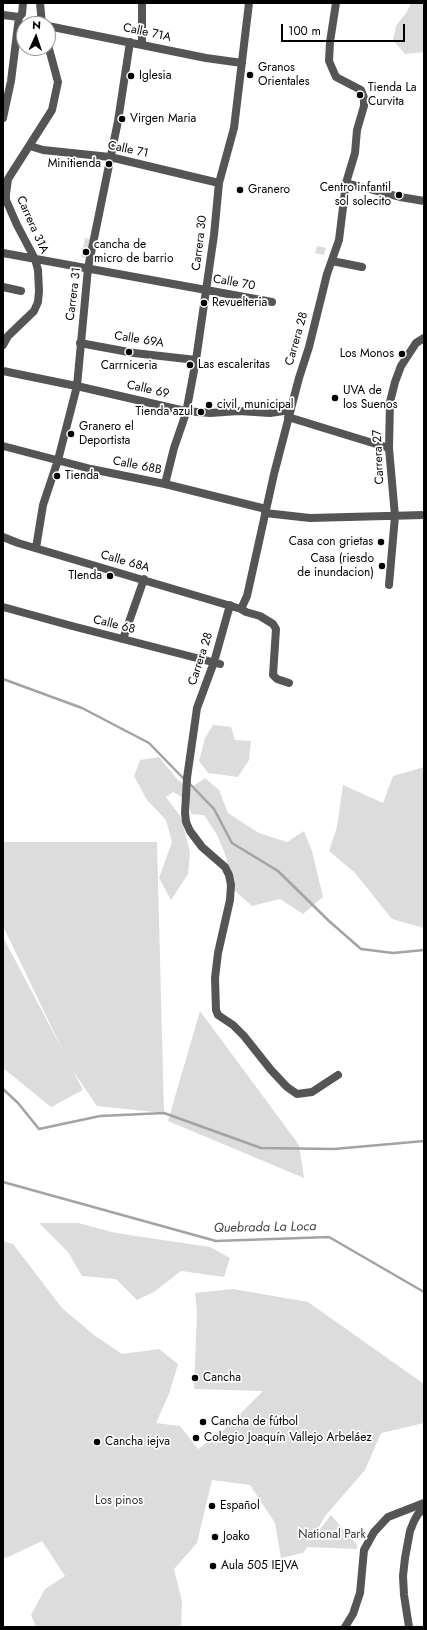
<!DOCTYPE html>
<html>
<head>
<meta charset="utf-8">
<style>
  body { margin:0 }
  #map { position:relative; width:427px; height:1630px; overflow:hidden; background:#fff; font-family:Jost,sans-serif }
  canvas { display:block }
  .frame { position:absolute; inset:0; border:4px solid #000; pointer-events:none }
  .north { position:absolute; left:16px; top:16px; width:40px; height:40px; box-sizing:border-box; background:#fff; border:1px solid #999; border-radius:50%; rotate:3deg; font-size:11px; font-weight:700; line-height:16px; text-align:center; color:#000 }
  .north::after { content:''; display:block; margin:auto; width:14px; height:18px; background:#000; clip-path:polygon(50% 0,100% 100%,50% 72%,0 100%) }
  .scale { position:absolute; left:281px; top:24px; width:124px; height:18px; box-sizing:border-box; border:2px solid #000; border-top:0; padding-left:5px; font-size:12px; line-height:14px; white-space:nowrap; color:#000; -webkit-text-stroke:3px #fff; paint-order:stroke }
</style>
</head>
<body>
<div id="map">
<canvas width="427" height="1630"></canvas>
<div class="frame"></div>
<div class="north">N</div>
<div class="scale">100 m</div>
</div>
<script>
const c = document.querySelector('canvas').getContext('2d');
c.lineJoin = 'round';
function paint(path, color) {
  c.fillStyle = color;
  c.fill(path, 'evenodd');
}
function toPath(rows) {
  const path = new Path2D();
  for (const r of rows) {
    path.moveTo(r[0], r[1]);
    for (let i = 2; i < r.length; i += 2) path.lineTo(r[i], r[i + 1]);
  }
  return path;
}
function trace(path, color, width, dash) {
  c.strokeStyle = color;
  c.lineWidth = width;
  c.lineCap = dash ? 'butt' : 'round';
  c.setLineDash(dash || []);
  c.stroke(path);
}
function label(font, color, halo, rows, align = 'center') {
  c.font = font + ' Jost,sans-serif';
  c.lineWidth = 3.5;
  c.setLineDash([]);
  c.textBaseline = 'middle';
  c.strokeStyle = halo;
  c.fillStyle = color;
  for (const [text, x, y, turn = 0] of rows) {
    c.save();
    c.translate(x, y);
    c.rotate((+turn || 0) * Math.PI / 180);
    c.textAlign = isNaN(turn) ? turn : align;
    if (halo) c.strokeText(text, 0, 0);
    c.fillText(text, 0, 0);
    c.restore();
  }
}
const green = toPath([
  [411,3,424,3,424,52,405,54,393,40,396,26,406,13],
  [85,238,92,240,88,259,81,257],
  [317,246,326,248,324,255,315,253],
  [213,725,231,727,235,740,251,741,249,760,238,777,208,773,199,761,205,738],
  [159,757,177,779,189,789,205,778,219,790,228,813,259,833,287,842,304,831,312,851,323,897,303,914,280,899,252,906,235,891,225,854,217,835,204,815,191,814,189,801,173,792,166,797,181,817,190,852,188,874,171,900,159,878,172,842,166,820,147,800,134,776,140,760],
  [424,767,424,928,392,919,355,873,329,851,337,827,343,785,383,803,393,776],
  [3,842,157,842,164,1113,97,1106,73,1071,83,1090,51,1107,3,1068,3,937,63,1051,3,926],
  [200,1011,299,1145,304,1178,168,1121],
  [39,1223,78,1223,116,1233,210,1247,230,1258,224,1277,181,1271,154,1292,137,1300,116,1279,82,1276,68,1252],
  [3,1241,13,1244,62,1308,94,1335,122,1354,159,1349,178,1364,169,1394,156,1423,180,1426,198,1449,223,1431,263,1391,194,1389,197,1311,195,1293,233,1289,308,1302,424,1384,424,1423,381,1433,365,1470,326,1515,309,1543,331,1515,357,1545,357,1549,307,1547,303,1553,281,1558,275,1523,250,1485,212,1480,197,1543,174,1569,182,1601,181,1627,36,1627,31,1615,45,1589,65,1576,42,1541,6,1558,3,1557]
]);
const stream = toPath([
  [3,679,82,708,149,743,185,780],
  [189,783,214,809,232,843,278,871,329,921,361,949,393,953,424,950],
  [3,1089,18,1103,39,1129,100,1116,164,1113,261,1148,334,1149,424,1141],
  [3,1182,216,1241,329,1237,424,1292]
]);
const minor = toPath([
  [40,3,42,24],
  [3,15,19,17],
  [48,26,206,58,242,63],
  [142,44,142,3],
  [3,118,11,81,19,17,22,14,23,3],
  [30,146,43,150,110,157,219,183],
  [346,183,400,197,424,201],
  [3,253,272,302],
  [332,261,362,267],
  [3,287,21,291],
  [80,343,134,353,196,360],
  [3,345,8,336,34,311,38,302,39,291,38,270,35,259,17,225,6,200,6,194,8,179,52,110,58,82,48,45],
  [3,371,81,387,185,411,210,413,239,411,270,413,290,410],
  [288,417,389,448],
  [3,446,91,469,165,484,266,509],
  [165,484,174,448,186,413,196,360,214,235,219,183,234,128,249,3],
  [265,513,310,518,424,515],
  [3,537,18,543,241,609,247,596,274,474,299,378,309,347,327,274,339,240,346,183,355,153,357,130,364,106,364,98,361,90,336,77,329,61,330,42,336,3],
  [36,548,43,505,58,460,77,386,88,268,118,121,130,42],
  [389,585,395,516,389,448,390,402,395,382,401,366,416,343,424,338],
  [230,605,214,662,197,708,187,778,185,813,186,822,190,831,202,847,225,867,229,875,231,885,230,900,218,953,215,978,216,1010,218,1015,233,1025,244,1036,271,1070,287,1087,297,1094,312,1092,338,1075],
  [3,607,72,626,220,664],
  [241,609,246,612,260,616,273,624,276,629,273,675,277,679,289,683],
  [123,639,144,579],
  [345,1627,353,1614,360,1593,364,1550,374,1532,388,1517,424,1503],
  [409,1627,404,1595,403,1576,405,1558,410,1531,414,1521,418,1514,424,1509]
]);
const markers = [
  [250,75,4,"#000"],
  [131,76,4,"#000"],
  [360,95,4,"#000"],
  [122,119,4,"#000"],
  [109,164,4,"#000"],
  [240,190,4,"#000"],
  [399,195,4,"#000"],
  [86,252,4,"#000"],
  [204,303,4,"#000"],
  [129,352,4,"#000"],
  [402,354,4,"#000"],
  [190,365,4,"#000"],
  [335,398,4,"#000"],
  [209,405,4,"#000"],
  [201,412,4,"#000"],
  [71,434,4,"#000"],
  [57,476,4,"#000"],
  [381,542,4,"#000"],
  [382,566,4,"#000"],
  [110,576,4,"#000"],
  [195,1378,4,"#000"],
  [203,1422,4,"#000"],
  [196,1438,4,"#000"],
  [97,1442,4,"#000"],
  [212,1506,4,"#000"],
  [215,1537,4,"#000"],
  [213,1566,4,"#000"]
];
const streetNames = [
  ["Calle 71A",147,33,12],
  ["Calle 71",128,150,12],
  ["Carrera 31A",32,225,66],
  ["Carrera 30",200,243,-83],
  ["Calle 70",234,283,10],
  ["Carrera 31",74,294,-83],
  ["Carrera 28",297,339,-74],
  ["Calle 69A",139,340,9],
  ["Calle 69",148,390,13],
  ["Carrera 27",379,457,-93],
  ["Calle 68B",137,466,11],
  ["Calle 68A",125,562,16],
  ["Calle 68",114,625,14],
  ["Carrera 28",201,659,-72]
];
const poiNames = [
  ["Granos",258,68],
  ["Orientales",258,82],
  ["Iglesia",139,76],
  ["Tienda La",368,88],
  ["Curvita",368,102],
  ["Virgen Maria",130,119],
  ["Minitienda",101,164,"right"],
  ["Centro infantil",391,188,"right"],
  ["sol solecito",391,202,"right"],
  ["Granero",248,190],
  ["cancha de",94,245],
  ["micro de barrio",94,259],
  ["Revuelteria",212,303],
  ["Los Monos",394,354,"right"],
  ["Las escaleritas",198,365],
  ["Carrniceria",129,366,"center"],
  ["UVA de",343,391],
  ["los Suenos",343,405],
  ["civil, municipal",217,405],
  ["Tienda azul",193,412,"right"],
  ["Granero el",79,427],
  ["Deportista",79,441],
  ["Tienda",65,476],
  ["Casa con grietas",373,542,"right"],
  ["Casa (riesdo",374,559,"right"],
  ["de inundacion)",374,573,"right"],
  ["TIenda",102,576,"right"],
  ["Cancha",203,1378],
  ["Cancha de fútbol",211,1422],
  ["Colegio Joaquín Vallejo Arbeláez",204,1438],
  ["Cancha iejva",105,1442],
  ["Español",220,1506],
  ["Joako",223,1537],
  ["Aula 505 IEJVA",221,1566]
];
const parkNames = [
  ["Los pinos",119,1501],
  ["National Park",332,1535]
];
const waterNames = [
  ["Quebrada La Loca",265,1228,-1]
];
paint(green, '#dcdcdc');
trace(stream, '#a3a3a3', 2.5);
trace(minor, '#555', 8);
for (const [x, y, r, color] of markers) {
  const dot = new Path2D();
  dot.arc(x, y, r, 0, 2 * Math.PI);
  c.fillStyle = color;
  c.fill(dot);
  trace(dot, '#fff', 1.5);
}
label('12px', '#000', '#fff', streetNames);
label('12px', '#000', '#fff', poiNames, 'left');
label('12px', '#333', '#fff', parkNames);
label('italic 13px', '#444', '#fff', waterNames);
</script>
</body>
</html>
